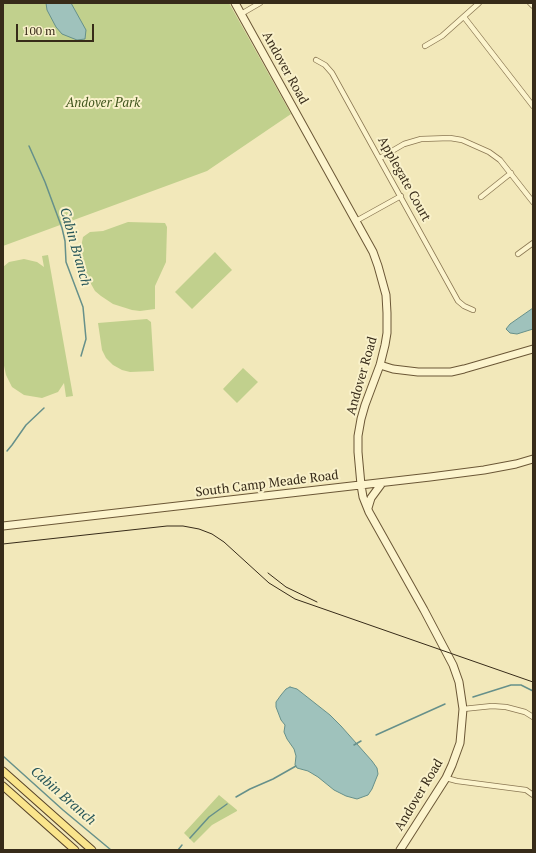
<!DOCTYPE html>
<html>
<head>
<meta charset="utf-8">
<style>
  body { margin:0 }
  #map { position:relative; width:536px; height:853px; overflow:hidden; background:#f2e8ba; font-family:"PT Serif",serif }
  canvas { display:block }
  .frame { position:absolute; inset:0; border:4px solid #372b19; pointer-events:none }
  .scale { position:absolute; left:16px; top:24px; width:78px; height:18px; box-sizing:border-box; border:2px solid #372b19; border-top:0; padding-left:5px; font-size:12px; line-height:14px; white-space:nowrap; color:#372b19; -webkit-text-stroke:3px #f9f1ca; paint-order:stroke }
</style>
</head>
<body>
<div id="map">
<canvas width="536" height="853"></canvas>
<div class="frame"></div>
<div class="scale">100 m</div>
</div>
<script>
const c = document.querySelector('canvas').getContext('2d');
c.lineJoin = 'round';
function paint(path, color) {
  c.fillStyle = color;
  c.fill(path, 'evenodd');
}
function toPath(rows) {
  const path = new Path2D();
  for (const r of rows) {
    path.moveTo(r[0], r[1]);
    for (let i = 2; i < r.length; i += 2) path.lineTo(r[i], r[i + 1]);
  }
  return path;
}
function trace(path, color, width, dash) {
  c.strokeStyle = color;
  c.lineWidth = width;
  c.lineCap = dash ? 'butt' : 'round';
  c.setLineDash(dash || []);
  c.stroke(path);
}
function label(font, color, halo, rows, align = 'center') {
  c.font = font + ' "PT Serif",serif';
  c.lineWidth = 4;
  c.setLineDash([]);
  c.textBaseline = 'middle';
  c.strokeStyle = halo;
  c.fillStyle = color;
  for (const [text, x, y, turn = 0] of rows) {
    c.save();
    c.translate(x, y);
    c.rotate((+turn || 0) * Math.PI / 180);
    c.textAlign = isNaN(turn) ? turn : align;
    if (halo) c.strokeText(text, 0, 0);
    c.fillText(text, 0, 0);
    c.restore();
  }
}
const green = toPath([
  [3,3,229,3,291,114,207,171,3,246],
  [128,222,165,223,167,227,166,262,155,286,155,309,140,311,132,310,113,304,101,296,95,291,86,275,79,257,83,237,90,232,103,231],
  [215,252,232,270,192,309,175,292],
  [48,255,73,396,66,397,64,383,58,392,42,398,24,395,12,387,6,375,3,361,3,267,9,262,24,259,37,262,44,267,42,256],
  [147,319,151,322,154,371,130,372,122,370,113,365,106,358,102,350,98,323],
  [243,368,258,382,237,403,223,389],
  [219,795,237,810,237,811,212,825,194,843,184,833]
]);
const water = toPath([
  [46,3,71,3,86,30,85,39,77,40,62,34,56,27,47,10,46,3],
  [533,308,533,329,517,334,510,333,506,329,510,324,533,308],
  [290,687,297,689,330,715,341,726,372,761,377,768,378,774,372,789,368,795,357,799,346,796,334,790,318,777,308,771,297,768,295,765,296,756,294,749,287,739,284,732,285,725,281,720,276,707,276,702,281,695,286,689,290,687]
]);
const stream = toPath([
  [29,146,45,182,62,228,65,241,66,262,83,307,86,339,81,356],
  [7,451,12,445,26,425,44,408],
  [473,697,511,685,521,685,533,691],
  [376,735,445,704],
  [354,745,361,741],
  [3,756,63,810,111,850],
  [236,797,250,789,273,779,296,766],
  [190,838,209,817,227,804],
  [178,850,182,845]
]);
const street = toPath([
  [530,3,533,6],
  [241,14,260,3],
  [464,17,533,106],
  [425,46,442,36,479,3],
  [316,60,325,65,332,73,458,301,464,306,473,310],
  [380,158,404,144,421,139,450,138,462,140,489,152,500,160,533,202],
  [481,197,511,173],
  [356,221,401,196],
  [518,254,533,243],
  [463,709,492,706,506,707,525,712,533,717],
  [446,778,457,781,526,790,533,795]
]);
const secondary = toPath([
  [235,3,373,252,378,266,386,295,387,313,387,333,385,345,380,365,365,405,361,419,358,436,358,452,361,485,363,497,369,512,424,610,453,665,459,682,463,709,460,743,452,765,446,778,400,850],
  [380,365,393,369,418,372,451,372,464,369,533,349],
  [368,508,371,498,382,483],
  [3,526,430,477,484,470,516,464,533,459]
]);
const primary = toPath([
  [3,771,92,850],
  [3,786,75,850]
]);
const tram = toPath([
  [3,544,167,526,183,526,199,529,212,534,224,542,269,583,295,599,533,682],
  [268,573,286,587,317,602]
]);
const streetNames = [
  ["Andover Road",285,68,61],
  ["Applegate Court",404,179,61],
  ["Andover Road",362,376,-74],
  ["South Camp Meade Road",267,484,-7],
  ["Andover Road",419,795,-59]
];
const parkNames = [
  ["Andover Park",103,103]
];
const waterNames = [
  ["Cabin Branch",75,247,74],
  ["Cabin Branch",63,796,41]
];
paint(green, '#c1d08d');
paint(water, '#9fc2bc');
trace(water, '#66908a', 1);
trace(stream, '#66908a', 1.5);
trace(street, '#8a7753', 6);
trace(secondary, '#6b5736', 9);
trace(primary, '#574328', 9);
trace(street, '#fcf4cd', 4.5);
trace(secondary, '#fcf4cd', 7);
trace(primary, '#fae58c', 7);
trace(tram, '#372b19', 1);
label('13px', '#372b19', '#f9f1ca', streetNames);
label('italic 13px', '#41561e', '#f9f1ca', parkNames);
label('italic 14px', '#275659', '#f9f1ca', waterNames);
</script>
</body>
</html>
